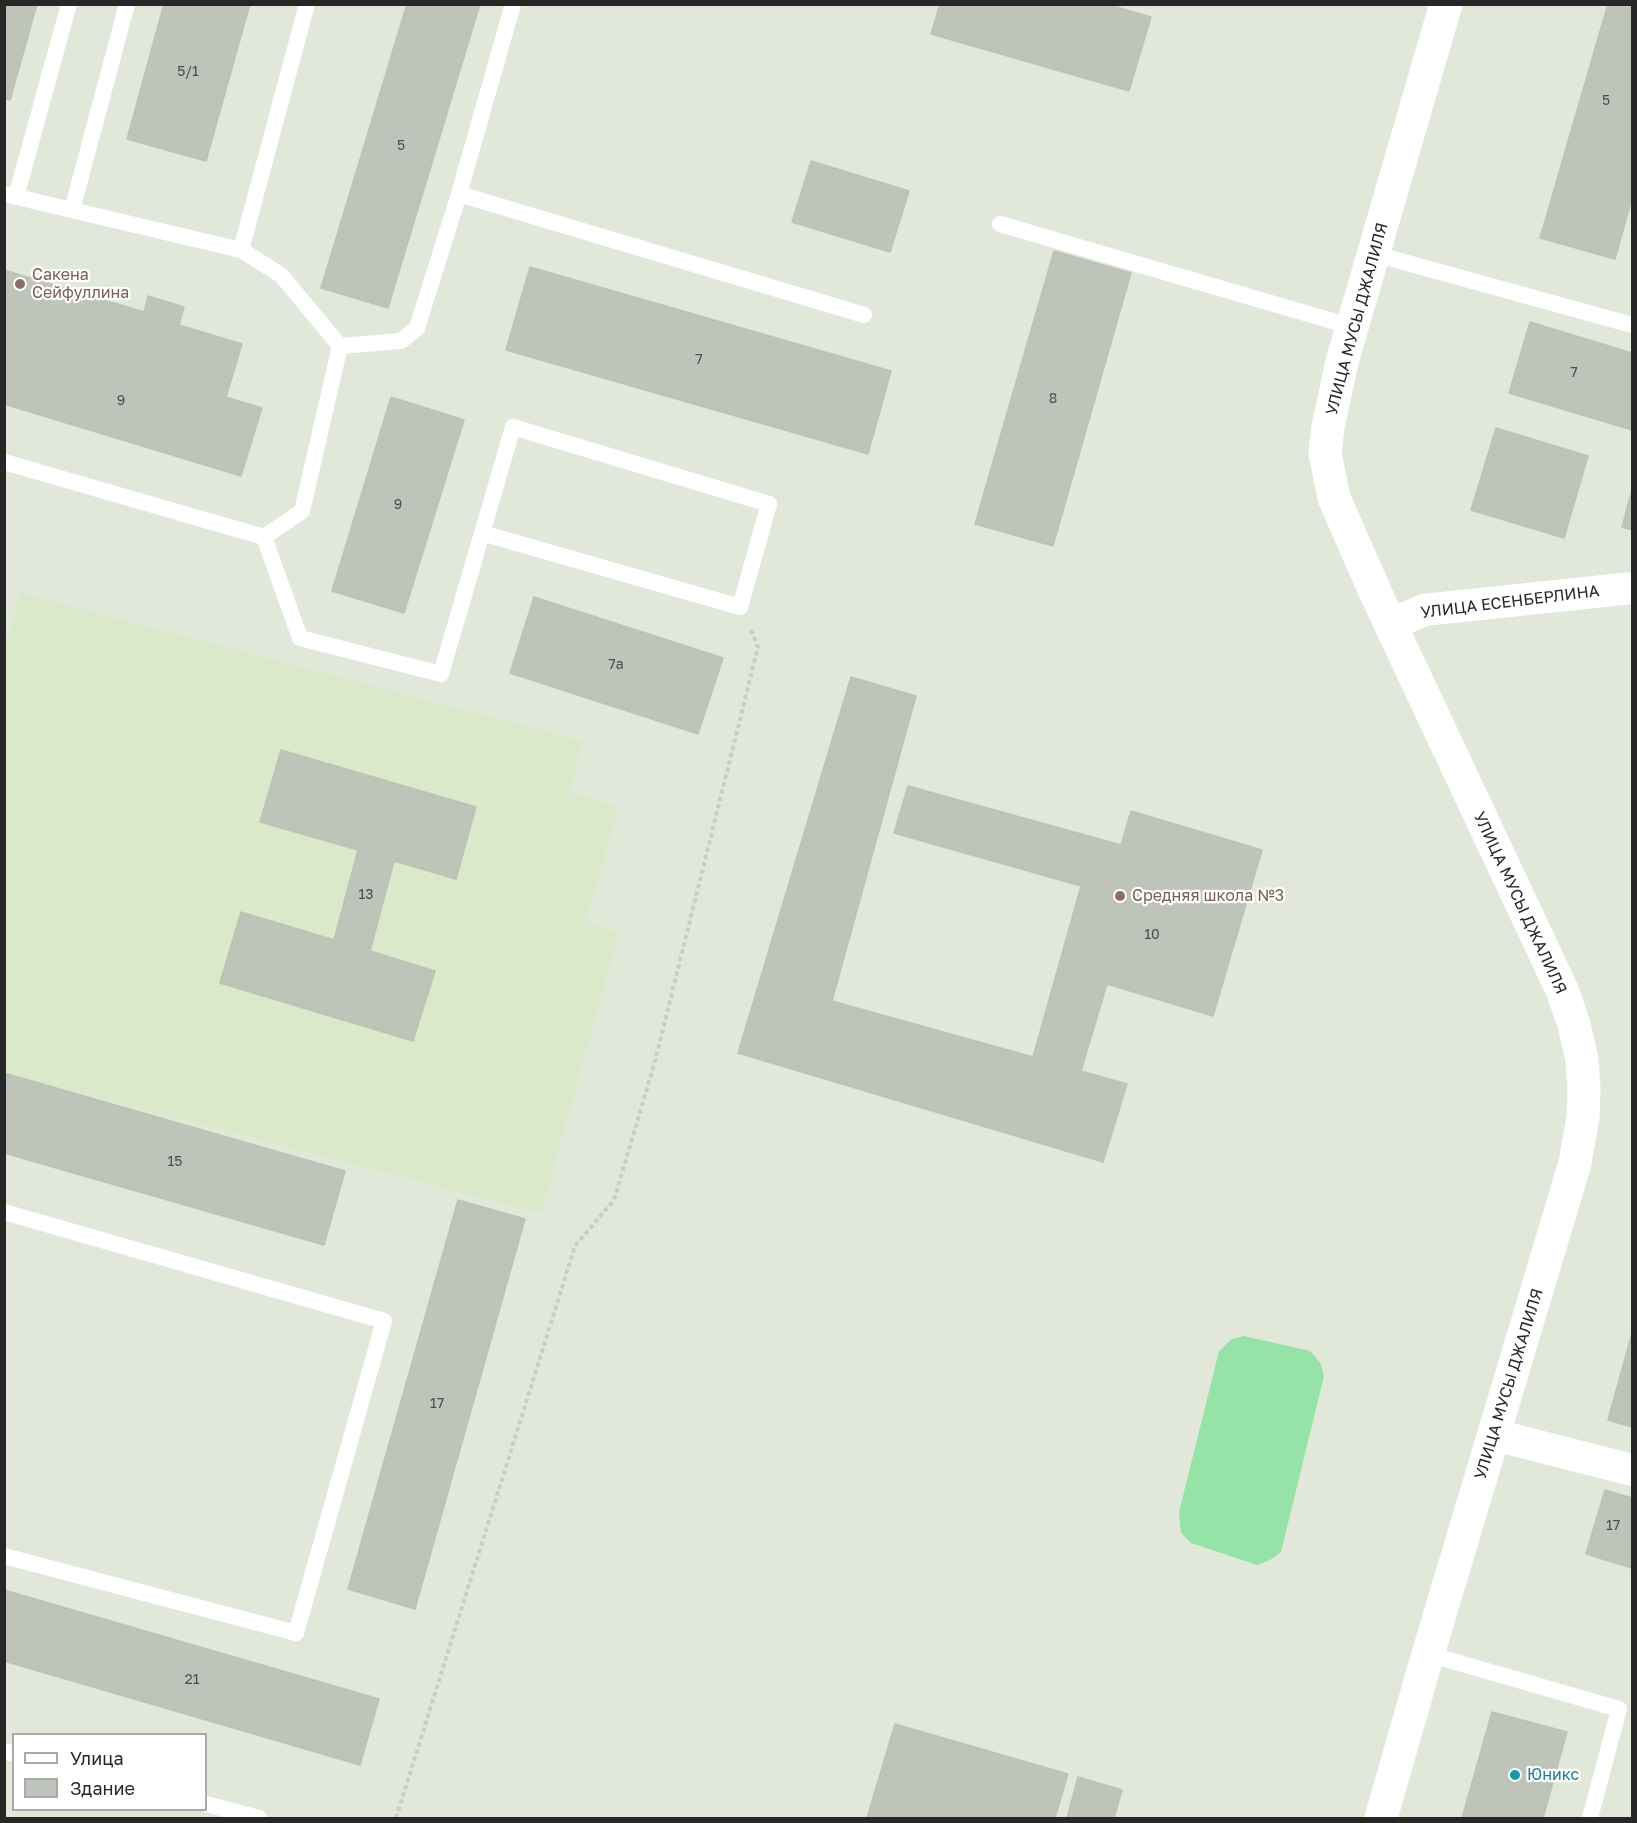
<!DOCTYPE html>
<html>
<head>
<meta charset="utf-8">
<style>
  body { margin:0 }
  #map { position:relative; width:1637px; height:1823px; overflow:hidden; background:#e2e8d9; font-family:"Golos Text",sans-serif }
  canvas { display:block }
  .frame { position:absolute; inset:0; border:6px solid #272727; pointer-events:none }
  .legend { position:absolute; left:12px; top:1733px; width:195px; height:78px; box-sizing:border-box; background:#fff; border:2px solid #a9a9a9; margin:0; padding:8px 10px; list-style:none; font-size:18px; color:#272727 }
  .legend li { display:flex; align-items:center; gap:12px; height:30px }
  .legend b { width:30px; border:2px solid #a9a9a9 }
</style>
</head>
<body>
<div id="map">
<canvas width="1637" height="1823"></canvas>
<div class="frame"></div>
<ul class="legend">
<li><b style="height:8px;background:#fff"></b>Улица</li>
<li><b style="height:16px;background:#bec4b9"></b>Здание</li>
</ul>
</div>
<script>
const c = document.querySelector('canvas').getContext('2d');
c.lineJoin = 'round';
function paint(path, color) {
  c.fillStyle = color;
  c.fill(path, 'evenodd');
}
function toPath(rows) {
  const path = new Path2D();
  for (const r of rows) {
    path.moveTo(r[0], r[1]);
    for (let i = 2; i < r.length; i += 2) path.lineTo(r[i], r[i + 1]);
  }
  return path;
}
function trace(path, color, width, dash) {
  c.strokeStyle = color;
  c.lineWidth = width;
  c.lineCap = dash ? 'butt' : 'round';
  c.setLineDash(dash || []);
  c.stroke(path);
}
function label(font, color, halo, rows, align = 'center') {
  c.font = font + ' "Golos Text",sans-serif';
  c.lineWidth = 4.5;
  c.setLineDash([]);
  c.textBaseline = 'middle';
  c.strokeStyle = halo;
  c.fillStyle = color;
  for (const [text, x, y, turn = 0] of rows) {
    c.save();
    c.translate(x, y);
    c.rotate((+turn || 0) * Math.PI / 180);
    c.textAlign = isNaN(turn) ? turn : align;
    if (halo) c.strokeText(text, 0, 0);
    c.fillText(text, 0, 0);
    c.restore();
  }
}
const education = toPath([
  [20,593,582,741,569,792,619,807,586,921,619,933,541,1213,5,1074,4,650]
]);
const pitch = toPath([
  [1244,1336,1310,1351,1321,1364,1324,1376,1281,1552,1270,1560,1257,1565,1191,1543,1181,1533,1179,1512,1219,1351,1232,1339]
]);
const building = toPath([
  [4,4,37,4,10,100,4,99,4,4],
  [164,4,250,4,206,161,127,139,164,4],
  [407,4,480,4,388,308,321,288,407,4],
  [940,4,1106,4,1151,17,1129,91,931,34,940,4],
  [1608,4,1632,4,1632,198,1615,259,1540,238,1608,4],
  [811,161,909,191,890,252,792,222,811,161],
  [1054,251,1131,273,1053,546,975,524,1054,251],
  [530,267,891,371,868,454,506,350,530,267],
  [4,270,144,312,148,296,184,307,179,325,242,344,226,397,4,330,4,270],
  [1530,322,1632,353,1632,430,1509,393,1530,322],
  [4,330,262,408,241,476,4,404,4,330],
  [391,397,464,420,404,613,332,591,391,397],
  [1496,428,1588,456,1564,538,1471,510,1496,428],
  [1632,490,1632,530,1622,527,1632,490],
  [534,597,723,658,698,734,510,673,534,597],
  [851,677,916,696,832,1001,1033,1057,1081,886,894,833,908,786,1121,845,1131,811,1262,850,1213,1016,1107,984,1081,1071,1127,1084,1103,1162,738,1053,851,677],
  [281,750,476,807,456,879,394,861,370,951,435,971,413,1041,220,983,241,912,334,940,358,850,260,822,281,750],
  [4,1073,345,1171,324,1245,4,1153,4,1073],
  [458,1200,525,1219,415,1609,348,1589,458,1200],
  [1632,1333,1632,1427,1608,1420,1632,1333],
  [1605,1490,1632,1498,1632,1568,1586,1554,1605,1490],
  [4,1590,379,1699,360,1765,4,1661,4,1590],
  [1492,1712,1567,1732,1543,1818,1462,1818,1492,1712],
  [895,1724,1068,1774,1055,1818,867,1818,895,1724],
  [1078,1777,1122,1790,1114,1818,1067,1818,1078,1777]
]);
const path = toPath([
  [396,1818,575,1246,614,1200,654,1065,758,647,751,630]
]);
const service = toPath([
  [4,194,241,250,281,275,340,346,401,341,417,328,459,194,513,4],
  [459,194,864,315],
  [16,197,69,4],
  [72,210,127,4],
  [1000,224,1353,327],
  [241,250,307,4],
  [1375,254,1632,325],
  [4,462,264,537],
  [264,537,300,638,441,674,513,427,769,504,740,607,482,533],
  [264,537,302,511,340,346],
  [4,1212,384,1321,296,1633,4,1556],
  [1428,1654,1619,1709,1590,1818],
  [4,1751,14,1754],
  [206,1804,259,1818]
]);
const minor = toPath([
  [1390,625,1424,610,1632,588],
  [1495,1435,1632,1470]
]);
const tertiary = toPath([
  [1381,1818,1428,1654,1575,1163,1583,1117,1584,1089,1582,1060,1574,1024,1562,990,1377,596,1334,498,1325,453,1328,427,1342,362,1446,4]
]);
const markers = [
  [20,284,6,"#8d6e63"],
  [1120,896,6,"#8d6e63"],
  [1515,1775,6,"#0f9aa8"]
];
const numberNames = [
  ["5/1",188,72],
  ["5",1606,101],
  ["5",401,146],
  ["7",699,360],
  ["7",1574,373],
  ["8",1053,399],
  ["9",121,401],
  ["9",398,505],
  ["7а",616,665],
  ["13",366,895],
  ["10",1152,935],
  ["15",175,1162],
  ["17",437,1404],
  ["17",1613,1526],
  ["21",192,1680]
];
const educationNames = [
  ["Сакена",32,275],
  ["Сейфуллина",32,293],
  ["Средняя школа №3",1132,896]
];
const streetNames = [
  ["УЛИЦА МУСЫ ДЖАЛИЛЯ",1357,319,-75],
  ["УЛИЦА ЕСЕНБЕРЛИНА",1510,602,-7],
  ["УЛИЦА МУСЫ ДЖАЛИЛЯ",1520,903,65],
  ["УЛИЦА МУСЫ ДЖАЛИЛЯ",1509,1384,-73]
];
const cultureNames = [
  ["Юникс",1527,1775]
];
paint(education, '#d9e9c9');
paint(pitch, '#95e3a7');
paint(building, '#bec4b9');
trace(building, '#bcc3b3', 1.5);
trace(path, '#cbcbcb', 4, [4.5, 3]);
trace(service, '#fff', 16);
trace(minor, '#fff', 32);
trace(tertiary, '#fff', 33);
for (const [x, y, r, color] of markers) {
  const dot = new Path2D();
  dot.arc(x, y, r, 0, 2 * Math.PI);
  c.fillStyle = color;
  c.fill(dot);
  trace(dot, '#fff', 2);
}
label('14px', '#4d4e4c', null, numberNames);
label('16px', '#785e54', '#fff', educationNames, 'left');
label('16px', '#272727', '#fff', streetNames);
label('16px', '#0d838f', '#fff', cultureNames, 'left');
</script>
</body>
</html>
